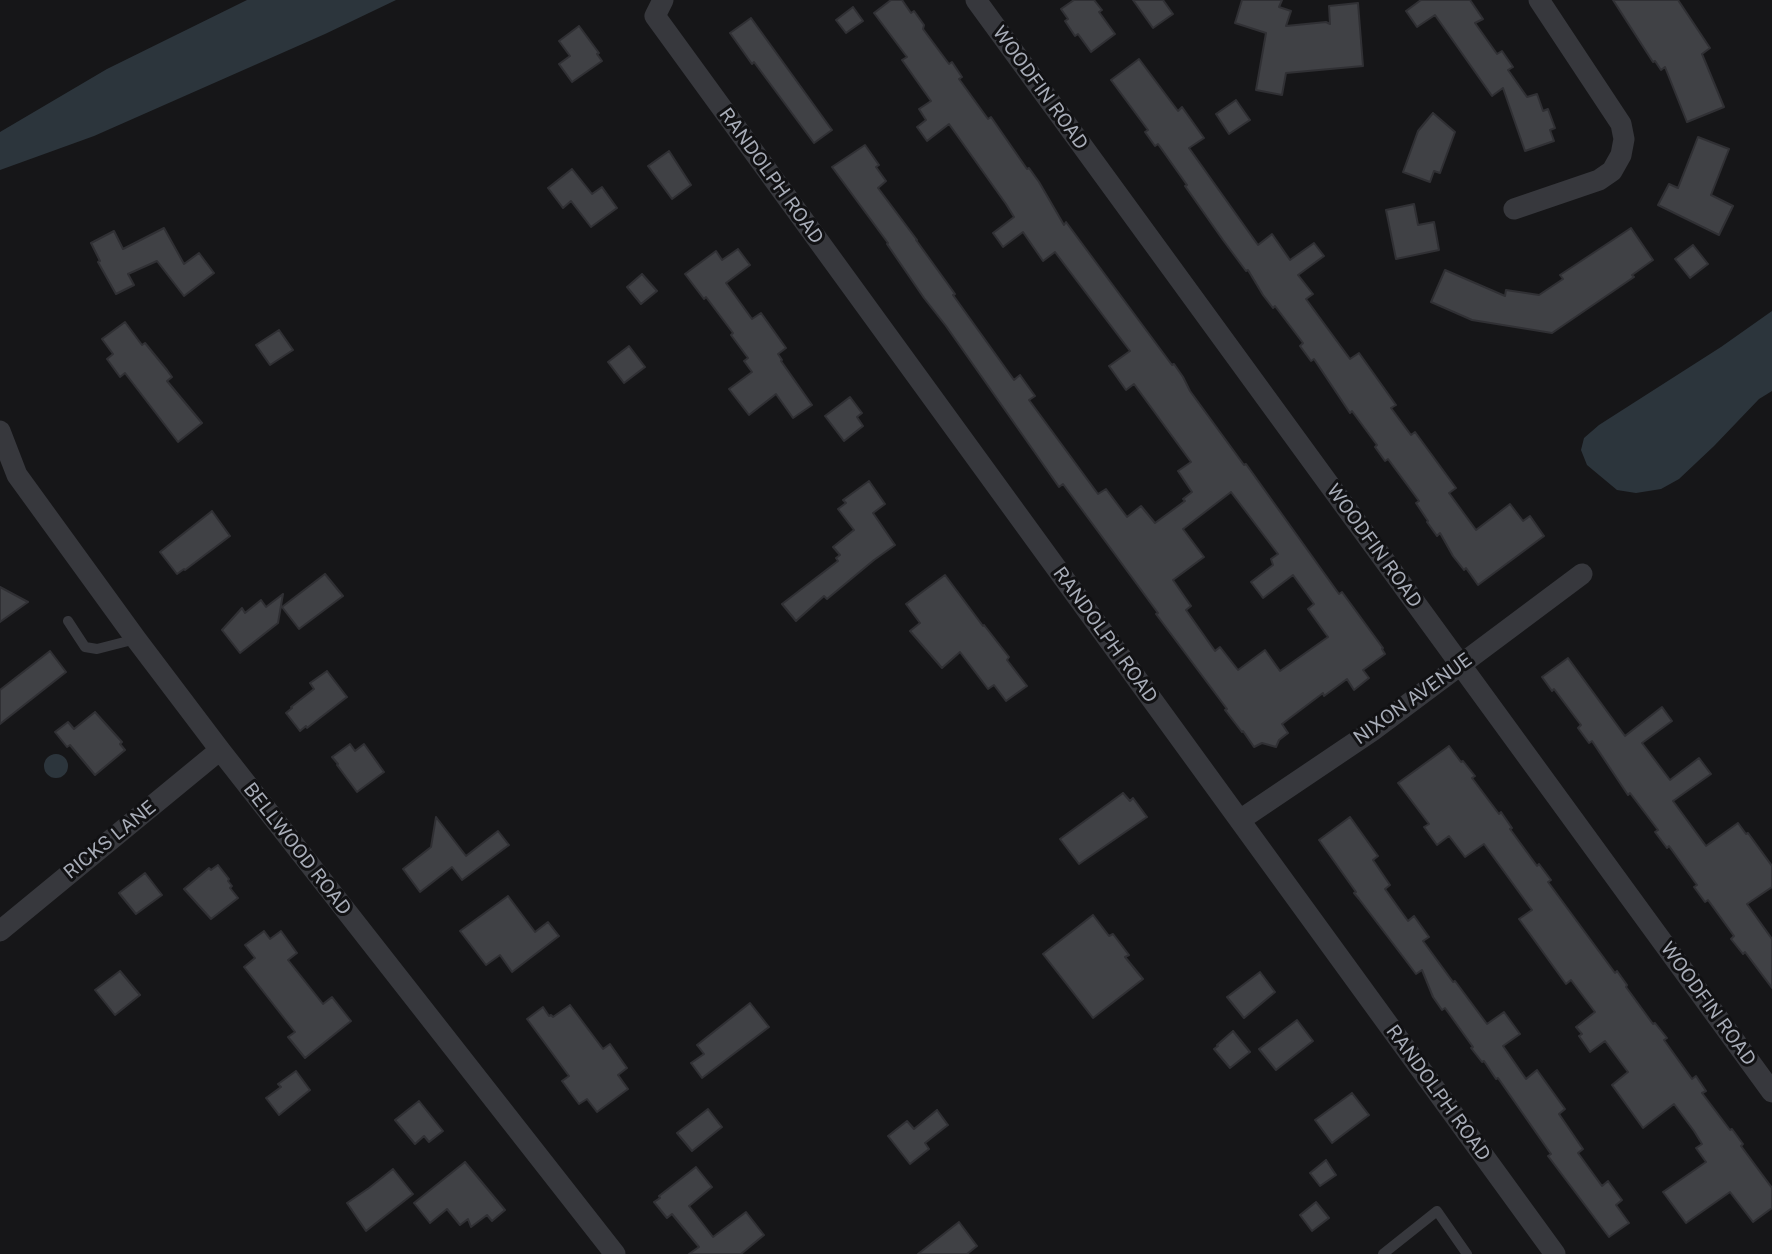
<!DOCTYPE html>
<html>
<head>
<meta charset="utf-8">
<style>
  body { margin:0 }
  canvas { display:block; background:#161618 }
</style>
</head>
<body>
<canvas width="1772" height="1254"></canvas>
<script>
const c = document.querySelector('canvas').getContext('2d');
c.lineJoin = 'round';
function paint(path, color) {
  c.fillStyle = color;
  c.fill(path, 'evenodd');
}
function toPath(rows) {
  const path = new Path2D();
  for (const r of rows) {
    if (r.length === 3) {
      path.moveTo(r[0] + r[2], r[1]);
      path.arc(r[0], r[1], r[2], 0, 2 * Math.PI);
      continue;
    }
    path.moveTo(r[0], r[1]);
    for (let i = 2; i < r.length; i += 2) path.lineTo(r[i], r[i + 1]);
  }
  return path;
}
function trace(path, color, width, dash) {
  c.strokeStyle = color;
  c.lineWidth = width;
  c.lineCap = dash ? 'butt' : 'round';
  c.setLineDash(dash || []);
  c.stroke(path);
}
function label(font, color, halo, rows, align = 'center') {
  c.font = font + ' "Public Sans",sans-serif';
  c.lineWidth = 6;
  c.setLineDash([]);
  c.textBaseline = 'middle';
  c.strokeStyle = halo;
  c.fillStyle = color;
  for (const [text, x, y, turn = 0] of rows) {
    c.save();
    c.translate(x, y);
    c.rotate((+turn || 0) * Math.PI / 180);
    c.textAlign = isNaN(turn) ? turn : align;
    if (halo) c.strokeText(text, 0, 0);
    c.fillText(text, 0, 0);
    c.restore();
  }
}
const water = toPath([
  [247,0,396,0,325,34,94,136,0,170,0,132,107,69],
  [1772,311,1772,391,1759,399,1714,446,1679,479,1661,489,1636,493,1617,490,1587,465,1581,450,1584,438,1599,425,1721,347],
  [56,766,12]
]);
const building = toPath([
  [891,0,902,0,911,13,914,11,924,25,923,29,949,64,952,62,962,77,959,79,988,119,991,117,1027,169,1029,168,1039,182,1064,225,1066,222,1172,365,1174,364,1183,377,1190,391,1244,465,1246,464,1339,594,1342,592,1383,648,1382,649,1385,654,1363,670,1369,678,1354,690,1347,679,1324,696,1323,693,1282,724,1288,733,1279,740,1276,747,1262,743,1254,747,1243,731,1242,732,1225,710,1227,709,1156,614,1158,613,1114,553,1063,484,1059,487,1038,457,946,326,924,298,887,244,888,243,832,167,865,145,879,165,876,167,886,181,878,188,917,240,916,240,955,294,953,295,1014,380,1020,375,1035,396,1029,400,1098,494,1106,489,1127,517,1141,506,1155,523,1185,501,1183,499,1192,492,1178,471,1191,462,1134,384,1126,390,1109,366,1130,351,1055,252,1043,261,1023,232,1003,247,993,233,1014,217,1006,204,949,124,927,141,917,127,926,120,919,109,931,101,902,60,907,57,874,13,891,0],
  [1231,492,1278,554,1271,559,1273,565,1251,582,1263,598,1293,575,1314,604,1308,609,1328,637,1280,671,1265,650,1238,670,1220,647,1215,651,1186,610,1191,606,1173,580,1204,557,1183,529,1231,492],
  [1074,0,1094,0,1102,10,1099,12,1115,34,1091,52,1078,34,1075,36,1065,21,1068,19,1061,9,1074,0],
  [1133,0,1163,0,1173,14,1153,28,1133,0],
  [1242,0,1282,0,1279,7,1291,11,1286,26,1326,22,1330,24,1329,6,1358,3,1363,66,1286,73,1282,95,1256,90,1266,33,1235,23,1242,0],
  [1421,0,1470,0,1483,19,1475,23,1497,54,1502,51,1513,67,1508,70,1527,97,1537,94,1543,111,1548,109,1555,128,1550,130,1554,141,1525,151,1503,88,1492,96,1435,15,1417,27,1406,11,1421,0],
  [1613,0,1678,0,1710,48,1702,54,1724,107,1687,122,1665,67,1661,70,1655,61,1653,62,1613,0],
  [853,7,863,21,846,33,836,20,853,7],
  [751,18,832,130,814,143,754,62,752,64,730,33,751,18],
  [579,26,599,53,597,54,602,61,572,82,559,64,570,56,559,41,579,26],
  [1139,59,1178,111,1182,107,1204,138,1189,148,1258,245,1272,234,1290,260,1314,243,1324,256,1298,275,1313,294,1306,299,1350,359,1359,353,1396,405,1391,408,1411,435,1415,432,1456,488,1449,493,1476,530,1510,504,1523,521,1530,516,1544,536,1478,585,1466,568,1464,570,1453,556,1440,533,1437,536,1427,522,1428,521,1416,503,1419,501,1388,459,1385,461,1375,447,1377,445,1352,411,1350,413,1314,359,1311,361,1300,346,1303,343,1275,306,1273,308,1263,295,1248,270,1246,271,1223,240,1185,186,1187,185,1158,144,1155,146,1145,132,1148,130,1111,80,1139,59],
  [1236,100,1250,120,1229,134,1216,114,1236,100],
  [1433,113,1455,132,1440,173,1434,171,1430,182,1403,172,1418,131,1433,113],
  [1698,137,1729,149,1711,195,1733,206,1719,235,1658,205,1669,184,1678,188,1698,137],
  [669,151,691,185,672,199,648,166,669,151],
  [572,169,592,194,602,187,617,208,591,227,571,201,563,208,548,188,572,169],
  [1414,204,1418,225,1434,222,1439,250,1396,259,1386,210,1414,204],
  [164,228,184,264,199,253,214,273,184,296,157,261,128,274,134,285,116,294,98,262,100,261,91,243,114,231,123,249,164,228],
  [1631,228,1653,260,1632,275,1634,277,1552,333,1472,320,1431,302,1445,270,1505,296,1506,290,1539,295,1563,279,1560,275,1631,228],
  [1693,245,1708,264,1690,278,1675,259,1693,245],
  [738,249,750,265,726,283,752,319,761,313,786,348,778,354,782,360,781,361,812,405,793,418,776,394,749,415,729,389,752,372,744,361,748,358,731,335,733,333,706,297,704,299,685,274,716,251,722,260,738,249],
  [642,274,657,291,641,304,627,287,642,274],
  [125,322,142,345,145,343,167,370,172,377,167,381,202,423,178,442,125,373,120,377,107,359,113,354,102,339,125,322],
  [279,330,293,350,270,365,256,345,279,330],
  [629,346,645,367,624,383,608,362,629,346],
  [850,397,862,413,857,417,863,426,844,441,825,416,850,397],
  [869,481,885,504,873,513,895,545,874,560,827,599,824,596,796,621,782,604,838,561,836,558,840,555,833,547,854,530,838,509,846,503,843,500,869,481],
  [212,511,230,536,185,570,184,569,177,574,160,552,212,511],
  [325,574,343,596,299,629,282,607,325,574],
  [945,575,983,626,984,625,1009,657,1007,660,1027,686,1006,701,994,685,988,689,960,652,942,668,910,631,920,623,906,604,945,575],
  [0,587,28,602,0,622,0,587],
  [283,594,278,623,240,653,222,630,242,608,245,613,261,600,266,607,283,594],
  [50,651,66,672,0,724,0,690,50,651],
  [1568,658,1625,736,1662,707,1672,721,1642,743,1670,780,1699,758,1711,774,1673,801,1706,846,1738,823,1746,834,1748,833,1772,866,1772,887,1747,904,1772,939,1772,988,1745,952,1743,954,1731,939,1734,936,1708,900,1705,902,1694,887,1697,885,1669,846,1667,848,1655,832,1658,830,1630,793,1628,795,1592,741,1589,743,1578,728,1581,725,1554,689,1552,691,1542,677,1568,658],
  [327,671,347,697,307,728,306,726,300,731,286,713,292,708,291,707,314,689,310,683,327,671],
  [95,712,122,742,120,744,125,750,95,775,70,745,67,747,55,732,68,722,74,729,95,712],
  [350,744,355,751,364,744,384,772,357,792,337,765,338,764,332,757,350,744],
  [1449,746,1461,762,1463,761,1475,776,1472,778,1499,814,1501,812,1512,828,1510,829,1537,866,1539,864,1551,880,1548,882,1615,973,1617,971,1627,985,1626,987,1653,1024,1655,1023,1667,1038,1664,1040,1692,1079,1696,1076,1706,1091,1702,1093,1730,1130,1732,1129,1743,1144,1741,1146,1772,1188,1772,1208,1753,1222,1730,1192,1686,1223,1663,1192,1706,1162,1696,1148,1702,1144,1694,1131,1674,1104,1643,1128,1612,1085,1628,1072,1605,1041,1590,1052,1579,1036,1582,1034,1576,1027,1595,1012,1571,980,1566,984,1519,919,1532,910,1484,844,1465,857,1449,836,1437,845,1424,827,1429,824,1398,783,1449,746],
  [1123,793,1130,801,1133,798,1147,817,1079,864,1060,839,1123,793],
  [436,817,466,856,498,831,509,845,462,880,452,867,420,892,403,869,431,847,436,817],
  [1350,817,1378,856,1373,860,1390,885,1385,889,1408,921,1414,916,1429,937,1423,941,1453,982,1455,981,1487,1024,1504,1012,1520,1034,1503,1046,1526,1079,1537,1070,1565,1109,1559,1114,1583,1149,1578,1153,1602,1186,1608,1181,1622,1200,1616,1205,1629,1223,1609,1237,1548,1156,1551,1154,1498,1078,1496,1079,1484,1061,1482,1062,1471,1048,1473,1047,1445,1008,1442,1010,1433,997,1422,970,1416,974,1404,958,1359,899,1354,893,1356,892,1319,840,1350,817],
  [218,865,229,879,228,881,232,886,230,888,238,898,211,919,184,889,209,868,211,870,218,865],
  [145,873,162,895,136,914,119,893,145,873],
  [508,896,535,932,548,922,559,936,512,972,500,955,486,965,460,931,508,896],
  [1093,915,1109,936,1113,934,1129,955,1125,957,1143,979,1093,1018,1043,954,1093,915],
  [264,931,270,939,281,931,297,953,288,960,323,1004,332,997,351,1021,305,1058,288,1037,295,1032,244,967,255,958,245,945,264,931],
  [120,971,140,995,115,1015,95,990,120,971],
  [1260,972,1275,992,1244,1018,1227,997,1260,972],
  [750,1003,769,1027,702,1078,691,1063,704,1054,697,1045,750,1003],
  [570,1005,603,1049,610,1044,627,1068,618,1075,628,1089,597,1112,587,1099,579,1104,562,1081,569,1076,527,1019,543,1007,549,1016,551,1015,553,1017,570,1005],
  [1297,1020,1313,1041,1276,1070,1259,1049,1297,1020],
  [1233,1031,1250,1052,1230,1068,1214,1049,1218,1046,1217,1045,1233,1031],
  [296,1071,310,1090,279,1115,266,1098,281,1087,278,1084,296,1071],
  [1352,1093,1369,1115,1332,1143,1315,1120,1352,1093],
  [419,1101,443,1131,429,1142,424,1136,415,1144,395,1120,419,1101],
  [708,1109,722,1127,692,1151,677,1133,708,1109],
  [937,1110,948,1125,925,1143,929,1149,910,1164,888,1136,907,1121,914,1129,937,1110],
  [1326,1160,1336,1175,1320,1186,1310,1173,1326,1160],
  [465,1162,505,1210,492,1221,487,1215,471,1227,468,1219,460,1225,447,1209,430,1223,414,1203,465,1162],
  [696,1167,712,1187,689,1206,713,1237,746,1212,764,1235,741,1254,689,1254,699,1247,672,1214,667,1218,654,1202,660,1198,659,1196,696,1167],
  [393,1169,413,1194,366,1231,347,1203,369,1188,393,1169],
  [1316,1202,1329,1218,1312,1231,1300,1215,1316,1202],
  [959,1222,977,1246,967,1254,918,1254,959,1222]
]);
const lane = toPath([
  [68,621,85,647,97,649,136,639],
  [1383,1254,1437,1211,1467,1254]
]);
const street = toPath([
  [663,0,655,16,1555,1254],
  [976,0,1772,1092],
  [1514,209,1599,180,1612,171,1621,155,1624,139,1621,124,1539,0],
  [0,431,17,475,136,639,220,750,615,1254],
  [1240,820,1372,731,1582,574],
  [0,931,220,750]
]);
const streetNames = [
  ["WOODFIN ROAD",1040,88,54],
  ["RANDOLPH ROAD",771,176,54],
  ["WOODFIN ROAD",1374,546,54],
  ["RANDOLPH ROAD",1105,635,54],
  ["NIXON AVENUE",1413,699,-36],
  ["RICKS LANE",110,840,-39],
  ["BELLWOOD ROAD",297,849,52],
  ["WOODFIN ROAD",1708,1004,54],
  ["RANDOLPH ROAD",1438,1093,54]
];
paint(water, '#2c353c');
paint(building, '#404145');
trace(building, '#303034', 2);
trace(lane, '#37383d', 10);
trace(street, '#37383d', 21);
label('19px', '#a8adb8', '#111113', streetNames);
</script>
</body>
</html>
